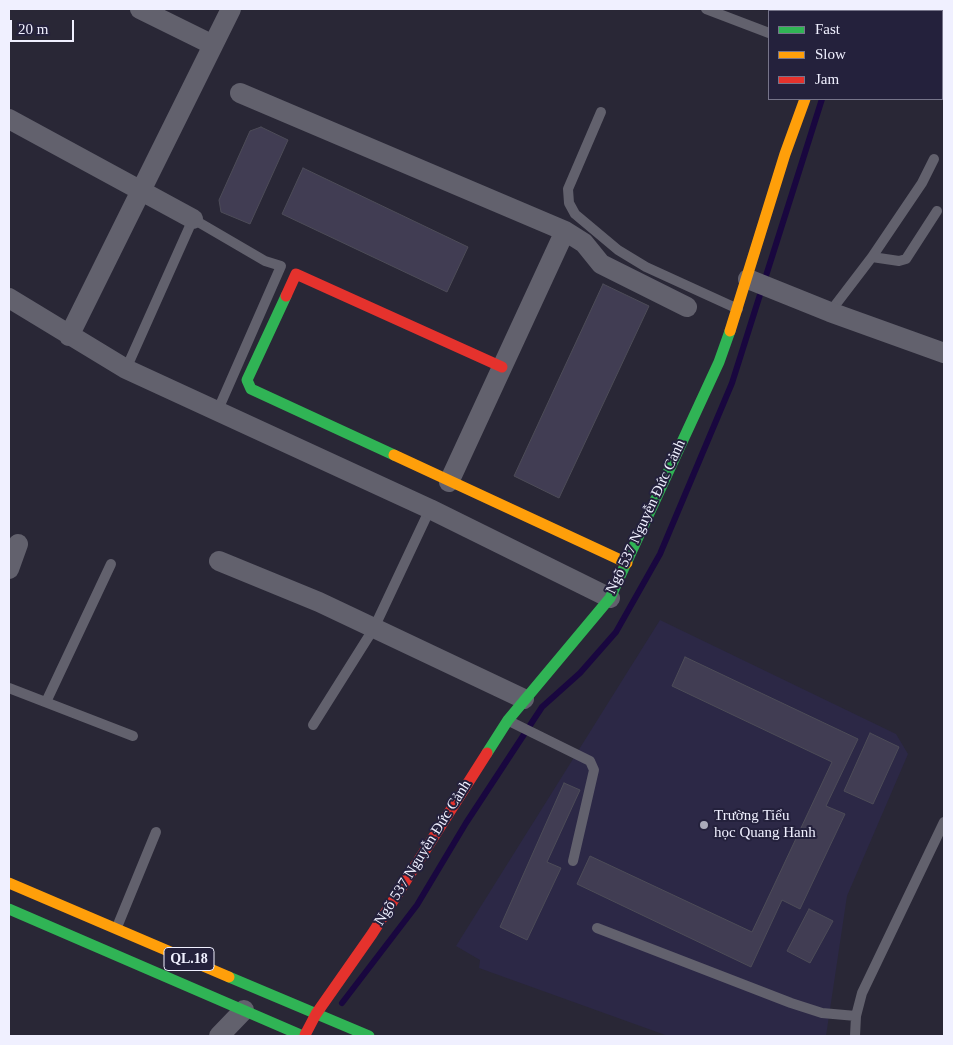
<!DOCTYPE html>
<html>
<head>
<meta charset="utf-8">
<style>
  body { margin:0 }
  #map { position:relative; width:953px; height:1045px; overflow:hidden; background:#292736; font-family:"Times New Roman",serif }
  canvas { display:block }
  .frame { position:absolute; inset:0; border:10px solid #f0f0ff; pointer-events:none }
  .legend { position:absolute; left:768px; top:10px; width:175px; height:90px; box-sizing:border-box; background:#24213c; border:1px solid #76748a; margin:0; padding:6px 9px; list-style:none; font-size:15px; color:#f0f0ff }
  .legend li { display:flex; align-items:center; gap:10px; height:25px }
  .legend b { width:25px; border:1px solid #76748a }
  .scale { position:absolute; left:10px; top:20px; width:64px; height:22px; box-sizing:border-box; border:2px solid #f0f0ff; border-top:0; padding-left:6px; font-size:15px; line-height:18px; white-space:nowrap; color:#f0f0ff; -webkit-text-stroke:4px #24213c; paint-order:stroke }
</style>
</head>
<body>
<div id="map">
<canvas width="953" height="1045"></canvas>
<div class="frame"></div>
<ul class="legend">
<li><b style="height:6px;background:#30b455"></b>Fast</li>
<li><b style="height:6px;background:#ff9f0a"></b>Slow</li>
<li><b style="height:6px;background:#e5322d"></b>Jam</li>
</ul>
<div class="scale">20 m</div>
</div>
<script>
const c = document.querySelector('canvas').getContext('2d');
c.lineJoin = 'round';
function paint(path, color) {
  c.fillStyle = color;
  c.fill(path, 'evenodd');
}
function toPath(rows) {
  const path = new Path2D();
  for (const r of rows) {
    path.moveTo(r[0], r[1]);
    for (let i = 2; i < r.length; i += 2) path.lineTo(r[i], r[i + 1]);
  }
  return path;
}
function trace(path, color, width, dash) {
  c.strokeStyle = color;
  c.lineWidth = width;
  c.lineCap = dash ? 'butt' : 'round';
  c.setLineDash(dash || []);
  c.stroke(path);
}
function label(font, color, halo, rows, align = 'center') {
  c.font = font + ' "Times New Roman",serif';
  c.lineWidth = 4;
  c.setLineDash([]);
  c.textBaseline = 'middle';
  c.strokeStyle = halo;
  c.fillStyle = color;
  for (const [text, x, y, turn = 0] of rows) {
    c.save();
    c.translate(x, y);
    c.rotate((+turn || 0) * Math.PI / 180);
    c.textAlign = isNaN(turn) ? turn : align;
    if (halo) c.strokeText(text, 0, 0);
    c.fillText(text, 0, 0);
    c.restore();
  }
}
const built = toPath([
  [660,620,896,734,908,754,847,896,826,1036,668,1036,479,968,480,960,456,946]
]);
const stream = toPath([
  [857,11,858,9],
  [342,1003,417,905,466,823,542,707,580,673,616,632,660,554,732,383,822,99]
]);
const building = toPath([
  [261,127,288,140,250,224,221,212,219,200,250,131,261,127],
  [303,168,468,247,447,292,282,214,303,168],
  [603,284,649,306,559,498,514,476,603,284],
  [685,657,858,739,826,806,845,814,800,909,782,900,751,967,577,884,590,856,752,932,832,762,672,686,685,657],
  [870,733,899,747,873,804,844,791,870,733],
  [564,783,580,790,547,862,561,868,527,940,500,927,564,783],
  [809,909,833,921,810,963,787,951,809,909]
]);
const lane = toPath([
  [706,9,769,33],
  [601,112,568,189,569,203,575,214,618,250,646,267,738,309],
  [872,257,899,261,906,259,937,211],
  [830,312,872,257,922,183,934,159],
  [126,369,193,219,265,261,281,266,217,412],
  [9,688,133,736],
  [46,702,111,564],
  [509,721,590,761,594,770,573,861],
  [313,725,374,628,430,509],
  [117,927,156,832],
  [597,928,791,1003,822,1013,856,1016],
  [855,1036,856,1016,862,993,944,822]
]);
const street = toPath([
  [140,9,213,45],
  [841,11,842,9],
  [240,93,565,231,584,243,601,264,687,307],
  [9,119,193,219],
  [748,279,830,312,944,353],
  [9,298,126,369,430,509,610,598],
  [69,336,231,9],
  [449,482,565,231],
  [219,561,319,602,524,699],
  [9,569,18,544],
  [219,1036,244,1010]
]);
const fast = toPath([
  [286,296,247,380,251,389,394,455],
  [487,753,508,720,610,598,719,362,730,331],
  [9,909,303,1036],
  [229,977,369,1036]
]);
const slow = toPath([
  [730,331,785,154,805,99],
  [394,455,627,563],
  [9,883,229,977]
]);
const jam = toPath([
  [286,296,296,274,502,367],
  [305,1035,316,1014,372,934,487,753]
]);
const markers = [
  [704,825,5,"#aaaab9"]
];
const shields = [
  [189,959,50]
];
const shieldNames = [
  ["QL.18",189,959]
];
const streetNames = [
  ["Ngõ 537 Nguyễn Đức Cảnh",646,517,-65],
  ["Ngõ 537 Nguyễn Đức Cảnh",423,853,-58]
];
const poiNames = [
  ["Trường Tiểu",714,816],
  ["học Quang Hanh",714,833]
];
paint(built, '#2c2846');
trace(stream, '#19073f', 6);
paint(building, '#413d53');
trace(building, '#4d4c58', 1);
trace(lane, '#62616d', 10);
trace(street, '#62616d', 20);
trace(fast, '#30b455', 11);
trace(slow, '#ff9f0a', 11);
trace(jam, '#e5322d', 11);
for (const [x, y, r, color] of markers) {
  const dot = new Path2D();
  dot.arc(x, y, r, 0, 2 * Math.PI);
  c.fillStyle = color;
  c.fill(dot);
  trace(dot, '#24213c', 2);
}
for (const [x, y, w] of shields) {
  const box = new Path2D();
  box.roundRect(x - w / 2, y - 11.5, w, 23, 4);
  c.fillStyle = '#24213c';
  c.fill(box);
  trace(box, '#f0f0ff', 1);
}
label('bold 14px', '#f0f0ff', null, shieldNames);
label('15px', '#f0f0ff', '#24213c', streetNames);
label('15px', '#f0f0ff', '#24213c', poiNames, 'left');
</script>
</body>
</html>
